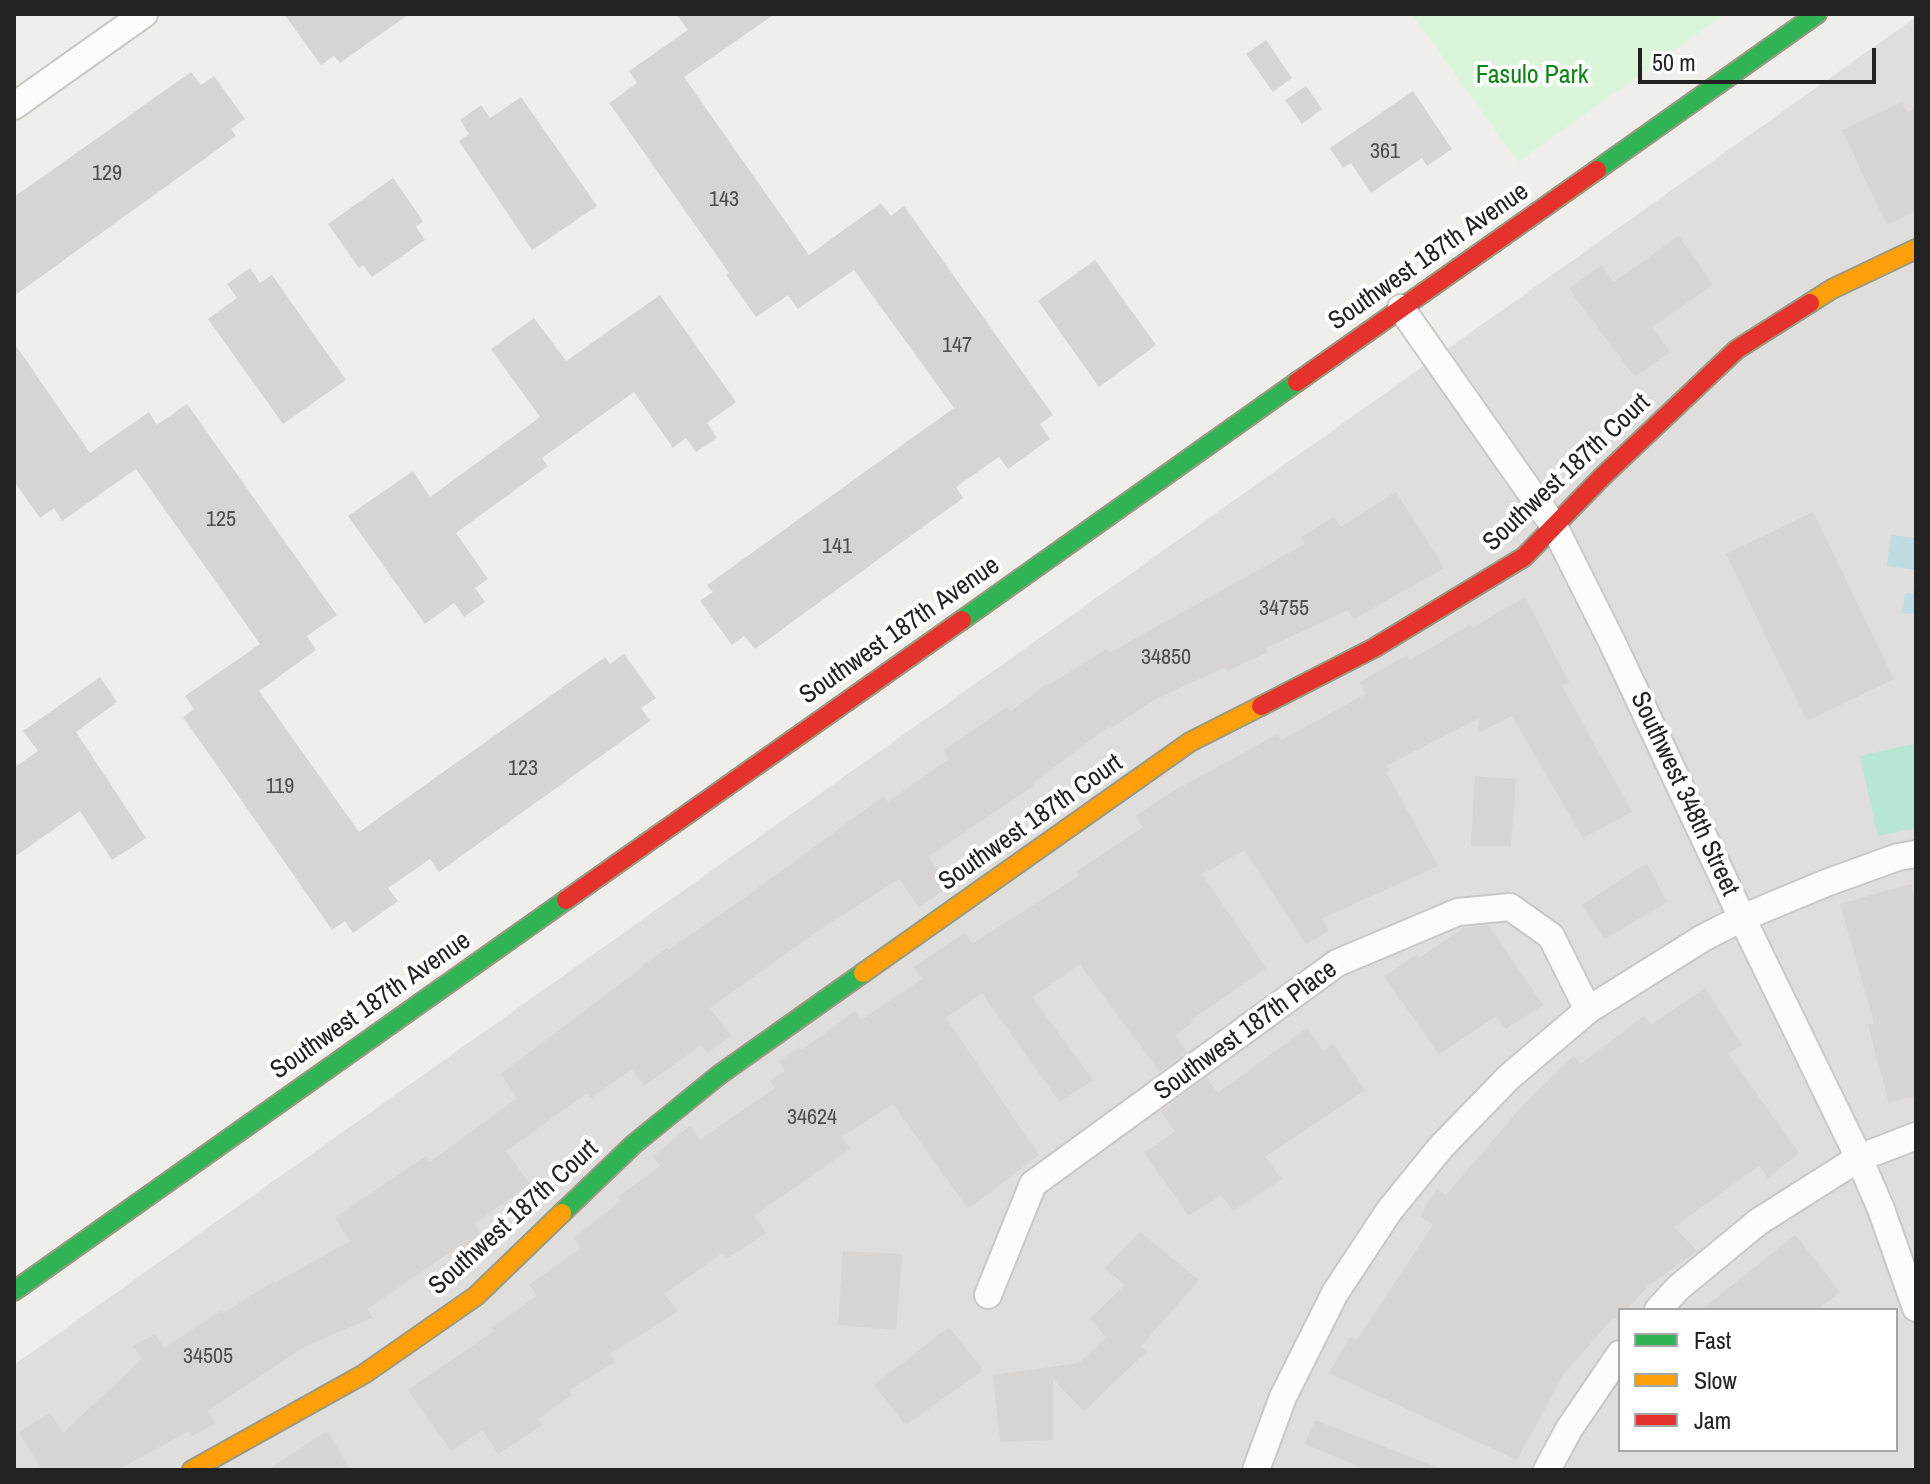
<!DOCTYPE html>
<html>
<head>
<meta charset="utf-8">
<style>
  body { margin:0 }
  #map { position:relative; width:1930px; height:1484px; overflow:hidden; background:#f0eeeb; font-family:"Archivo Narrow",sans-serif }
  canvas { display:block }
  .frame { position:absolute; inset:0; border:16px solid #222; pointer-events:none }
  .legend { position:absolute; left:1618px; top:1308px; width:280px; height:144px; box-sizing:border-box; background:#fff; border:2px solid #a7a7a7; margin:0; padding:10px 14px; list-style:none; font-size:24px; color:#222 }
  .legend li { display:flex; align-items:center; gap:16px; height:40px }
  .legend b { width:40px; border:2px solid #a7a7a7 }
  .scale { position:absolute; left:1638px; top:48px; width:238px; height:36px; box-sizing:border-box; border:4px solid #222; border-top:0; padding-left:10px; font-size:24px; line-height:28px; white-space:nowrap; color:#222; -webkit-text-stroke:6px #fff; paint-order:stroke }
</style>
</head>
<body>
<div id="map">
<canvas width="1930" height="1484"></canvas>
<div class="frame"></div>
<ul class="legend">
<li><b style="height:10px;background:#30b455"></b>Fast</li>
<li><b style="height:10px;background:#ff9f0a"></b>Slow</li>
<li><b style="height:10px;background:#e5322d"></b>Jam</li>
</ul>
<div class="scale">50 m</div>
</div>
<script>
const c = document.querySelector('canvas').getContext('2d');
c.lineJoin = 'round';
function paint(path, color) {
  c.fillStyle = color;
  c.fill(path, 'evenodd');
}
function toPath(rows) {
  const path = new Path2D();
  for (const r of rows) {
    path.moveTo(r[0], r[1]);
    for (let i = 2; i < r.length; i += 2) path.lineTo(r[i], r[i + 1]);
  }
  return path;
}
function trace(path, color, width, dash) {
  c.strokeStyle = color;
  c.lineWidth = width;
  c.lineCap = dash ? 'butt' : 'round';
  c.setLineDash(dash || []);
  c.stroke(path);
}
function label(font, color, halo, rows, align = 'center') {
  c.font = font + ' "Archivo Narrow",sans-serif';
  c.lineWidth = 8;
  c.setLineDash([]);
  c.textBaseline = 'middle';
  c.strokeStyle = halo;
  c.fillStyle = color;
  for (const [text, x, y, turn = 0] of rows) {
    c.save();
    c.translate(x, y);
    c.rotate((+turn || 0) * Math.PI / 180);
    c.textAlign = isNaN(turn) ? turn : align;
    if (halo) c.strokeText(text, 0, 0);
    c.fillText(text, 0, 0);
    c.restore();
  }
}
const residential = toPath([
  [1916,17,1916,1470,14,1470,14,1365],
  [1620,1310,1896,1310,1896,1450,1620,1450]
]);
const park = toPath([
  [1412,14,1725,14,1518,162]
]);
const pitch = toPath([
  [1916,743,1916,828,1878,836,1860,756]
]);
const water = toPath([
  [1891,535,1916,538,1916,614,1902,613,1905,593,1913,594,1916,570,1887,566]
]);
const building = toPath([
  [284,14,409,14,340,63,334,56,321,65],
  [676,14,775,14,684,77,809,255,881,203,891,216,904,206,1053,415,1040,424,1050,439,1008,469,999,457,956,487,963,498,755,649,744,636,732,645,700,601,713,592,707,585,954,408,854,270,798,309,788,295,756,317,726,275,729,273,609,103,637,83,629,71,688,30],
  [1266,40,1292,78,1273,92,1246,54],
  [191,72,201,85,214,76,245,119,231,129,236,136,14,296,14,197],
  [1306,86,1322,109,1302,124,1285,100],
  [1413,91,1452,149,1427,166,1422,158,1371,193,1351,163,1343,168,1330,148],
  [521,97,597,206,532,250,459,141,469,134,460,120,481,105,490,118],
  [1902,102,1907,113,1916,107,1916,211,1887,225,1842,130],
  [393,178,423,221,416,227,425,240,372,277,363,265,359,268,328,224],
  [1679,236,1713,285,1652,327,1670,352,1635,377,1569,289,1601,265,1614,282],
  [1095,260,1156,345,1099,387,1038,301],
  [250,268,260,283,272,275,346,380,283,424,208,319,237,298,227,284],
  [660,295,736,402,707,423,717,438,696,452,686,438,673,448,634,392,542,458,548,466,456,533,488,579,475,588,485,602,464,617,454,603,425,624,348,516,413,471,430,497,540,417,491,349,534,318,566,361],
  [14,343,90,453,149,412,157,425,187,404,337,615,307,636,316,650,259,691,359,832,605,657,610,664,624,654,656,698,641,708,650,721,439,872,430,859,388,888,398,901,353,933,345,921,332,930,183,717,194,709,185,696,260,644,136,469,62,521,54,508,40,518,14,481],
  [1396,492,1444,568,1354,619,1348,610,1266,648,1268,652,1227,671,1225,667,1154,700,1111,728,1109,726,1033,783,1035,785,928,857,949,886,919,907,899,879,822,928,710,1008,731,1036,707,1053,701,1045,644,1086,632,1069,591,1098,587,1093,506,1151,530,1184,474,1224,483,1238,459,1255,455,1249,367,1309,372,1318,306,1346,207,1411,216,1423,192,1436,189,1431,117,1470,42,1470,19,1432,50,1413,63,1433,142,1359,133,1346,155,1334,164,1348,222,1310,224,1313,274,1281,275,1283,350,1241,335,1218,426,1156,430,1162,517,1098,501,1074,644,966,643,965,667,948,669,950,750,894,884,796,888,802,949,759,943,751,1007,707,1010,712,1048,683,1049,685,1107,649,1109,653,1305,544,1301,537,1334,517,1341,527],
  [1813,512,1894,679,1807,721,1726,554],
  [1525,597,1569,682,1562,686,1632,812,1583,838,1512,716,1478,733,1479,718,1386,766,1389,771,1386,772,1438,866,1321,919,1329,931,1306,944,1245,850,1202,874,1266,968,1191,1020,1193,1022,1175,1036,1187,1052,1160,1072,1080,964,1032,997,1093,1080,1060,1102,982,993,946,1018,1039,1155,968,1209,893,1104,841,1137,851,1148,754,1216,766,1233,726,1259,722,1253,664,1294,678,1311,610,1354,615,1362,569,1390,572,1395,538,1419,542,1425,498,1454,482,1430,451,1451,408,1390,494,1331,491,1328,537,1296,529,1285,581,1248,574,1238,621,1201,618,1197,660,1166,653,1156,690,1126,700,1140,775,1088,770,1081,785,1070,779,1061,799,1047,802,1050,855,1011,861,1020,922,979,914,967,965,933,972,944,1079,876,1076,872,1143,827,1135,816,1170,793,1278,734,1281,740,1366,694,1360,682,1407,655,1410,660,1470,625,1472,628],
  [100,677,117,702,76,732,146,838,112,860,80,811,14,857,14,768,38,751,23,731],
  [1475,776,1516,779,1511,846,1471,846],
  [1647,863,1667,902,1605,939,1582,905],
  [1911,884,1916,902,1916,1096,1889,1103,1868,1025,1874,1023,1840,904],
  [1488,925,1543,1005,1506,1029,1496,1016,1439,1054,1384,977,1417,954,1419,958,1463,928],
  [1705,988,1742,1045,1728,1054,1799,1153,1768,1178,1759,1166,1674,1227,1697,1251,1648,1286,1626,1310,1620,1310,1620,1317,1617,1320,1613,1318,1563,1375,1517,1460,1329,1373,1350,1337,1357,1340,1433,1225,1420,1216,1437,1189,1446,1195,1526,1102,1574,1056,1581,1064,1644,1016,1651,1025],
  [1307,1028,1323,1051,1333,1044,1365,1090,1265,1157,1282,1179,1233,1211,1221,1195,1189,1216,1144,1153,1175,1132,1161,1111,1206,1078,1218,1093],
  [1140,1232,1199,1280,1141,1346,1146,1352,1084,1411,1053,1379,1053,1440,1000,1442,993,1375,1079,1363,1106,1337,1090,1319,1125,1285,1105,1268],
  [1795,1235,1840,1292,1817,1310,1701,1310],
  [843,1251,902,1254,896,1330,838,1325],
  [949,1327,983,1370,906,1425,874,1385],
  [1315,1420,1439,1468,1438,1470,1367,1470,1305,1444],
  [327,1431,351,1470,268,1470]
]);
const street = toPath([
  [14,106,144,14],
  [1401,308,1554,526,1613,644,1742,918,1859,1158,1881,1209,1916,1308],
  [988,1295,1033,1184,1337,963,1458,912,1510,907,1551,936,1588,1010],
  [1658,1310,1678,1288,1758,1222,1859,1158,1916,1136],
  [1256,1470,1283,1397,1335,1293,1389,1211,1441,1147,1509,1077,1588,1010,1703,938,1742,918,1826,883,1898,857,1916,854],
  [1547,1470,1569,1429,1620,1354]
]);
const fast = toPath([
  [1597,170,1817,14],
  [962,620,1297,382],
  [562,1213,634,1144,719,1075,863,973],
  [14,1291,566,900]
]);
const slow = toPath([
  [1810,303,1832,289,1916,249],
  [863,973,1190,742,1261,706],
  [192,1470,364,1374,476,1296,562,1213]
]);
const jam = toPath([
  [1297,382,1597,170],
  [1261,706,1374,648,1524,557,1602,477,1736,350,1810,303],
  [566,900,962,620]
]);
const numberNames = [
  ["361",1385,152],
  ["129",107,174],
  ["143",724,200],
  ["147",957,346],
  ["125",221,520],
  ["141",837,547],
  ["34755",1284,609],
  ["34850",1166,658],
  ["123",523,769],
  ["119",280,787],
  ["34624",812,1118],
  ["34505",208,1357]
];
const parkNames = [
  ["Fasulo Park",1532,76]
];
const streetNames = [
  ["Southwest 187th Avenue",1429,257,-35],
  ["Southwest 187th Court",1567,473,-43],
  ["Southwest 187th Avenue",900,631,-35],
  ["Southwest 348th Street",1684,794,65],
  ["Southwest 187th Court",1031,823,-35],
  ["Southwest 187th Avenue",371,1006,-35],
  ["Southwest 187th Place",1246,1031,-36],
  ["Southwest 187th Court",514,1218,-42]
];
paint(residential, '#dfdedc');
paint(park, '#daf5da');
paint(pitch, '#b7e6d2');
paint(water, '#bfdbe3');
paint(building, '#d7d4d2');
trace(street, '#c9c8c7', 30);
trace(fast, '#999a82', 22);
trace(slow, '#999a82', 22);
trace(jam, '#999a82', 22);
trace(street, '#fdfcfc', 26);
trace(fast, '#30b455', 18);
trace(slow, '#ff9f0a', 18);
trace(jam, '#e5322d', 18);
label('22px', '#4f4e4e', null, numberNames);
label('26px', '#0c8416', '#fff', parkNames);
label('26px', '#222', '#fff', streetNames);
</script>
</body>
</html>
